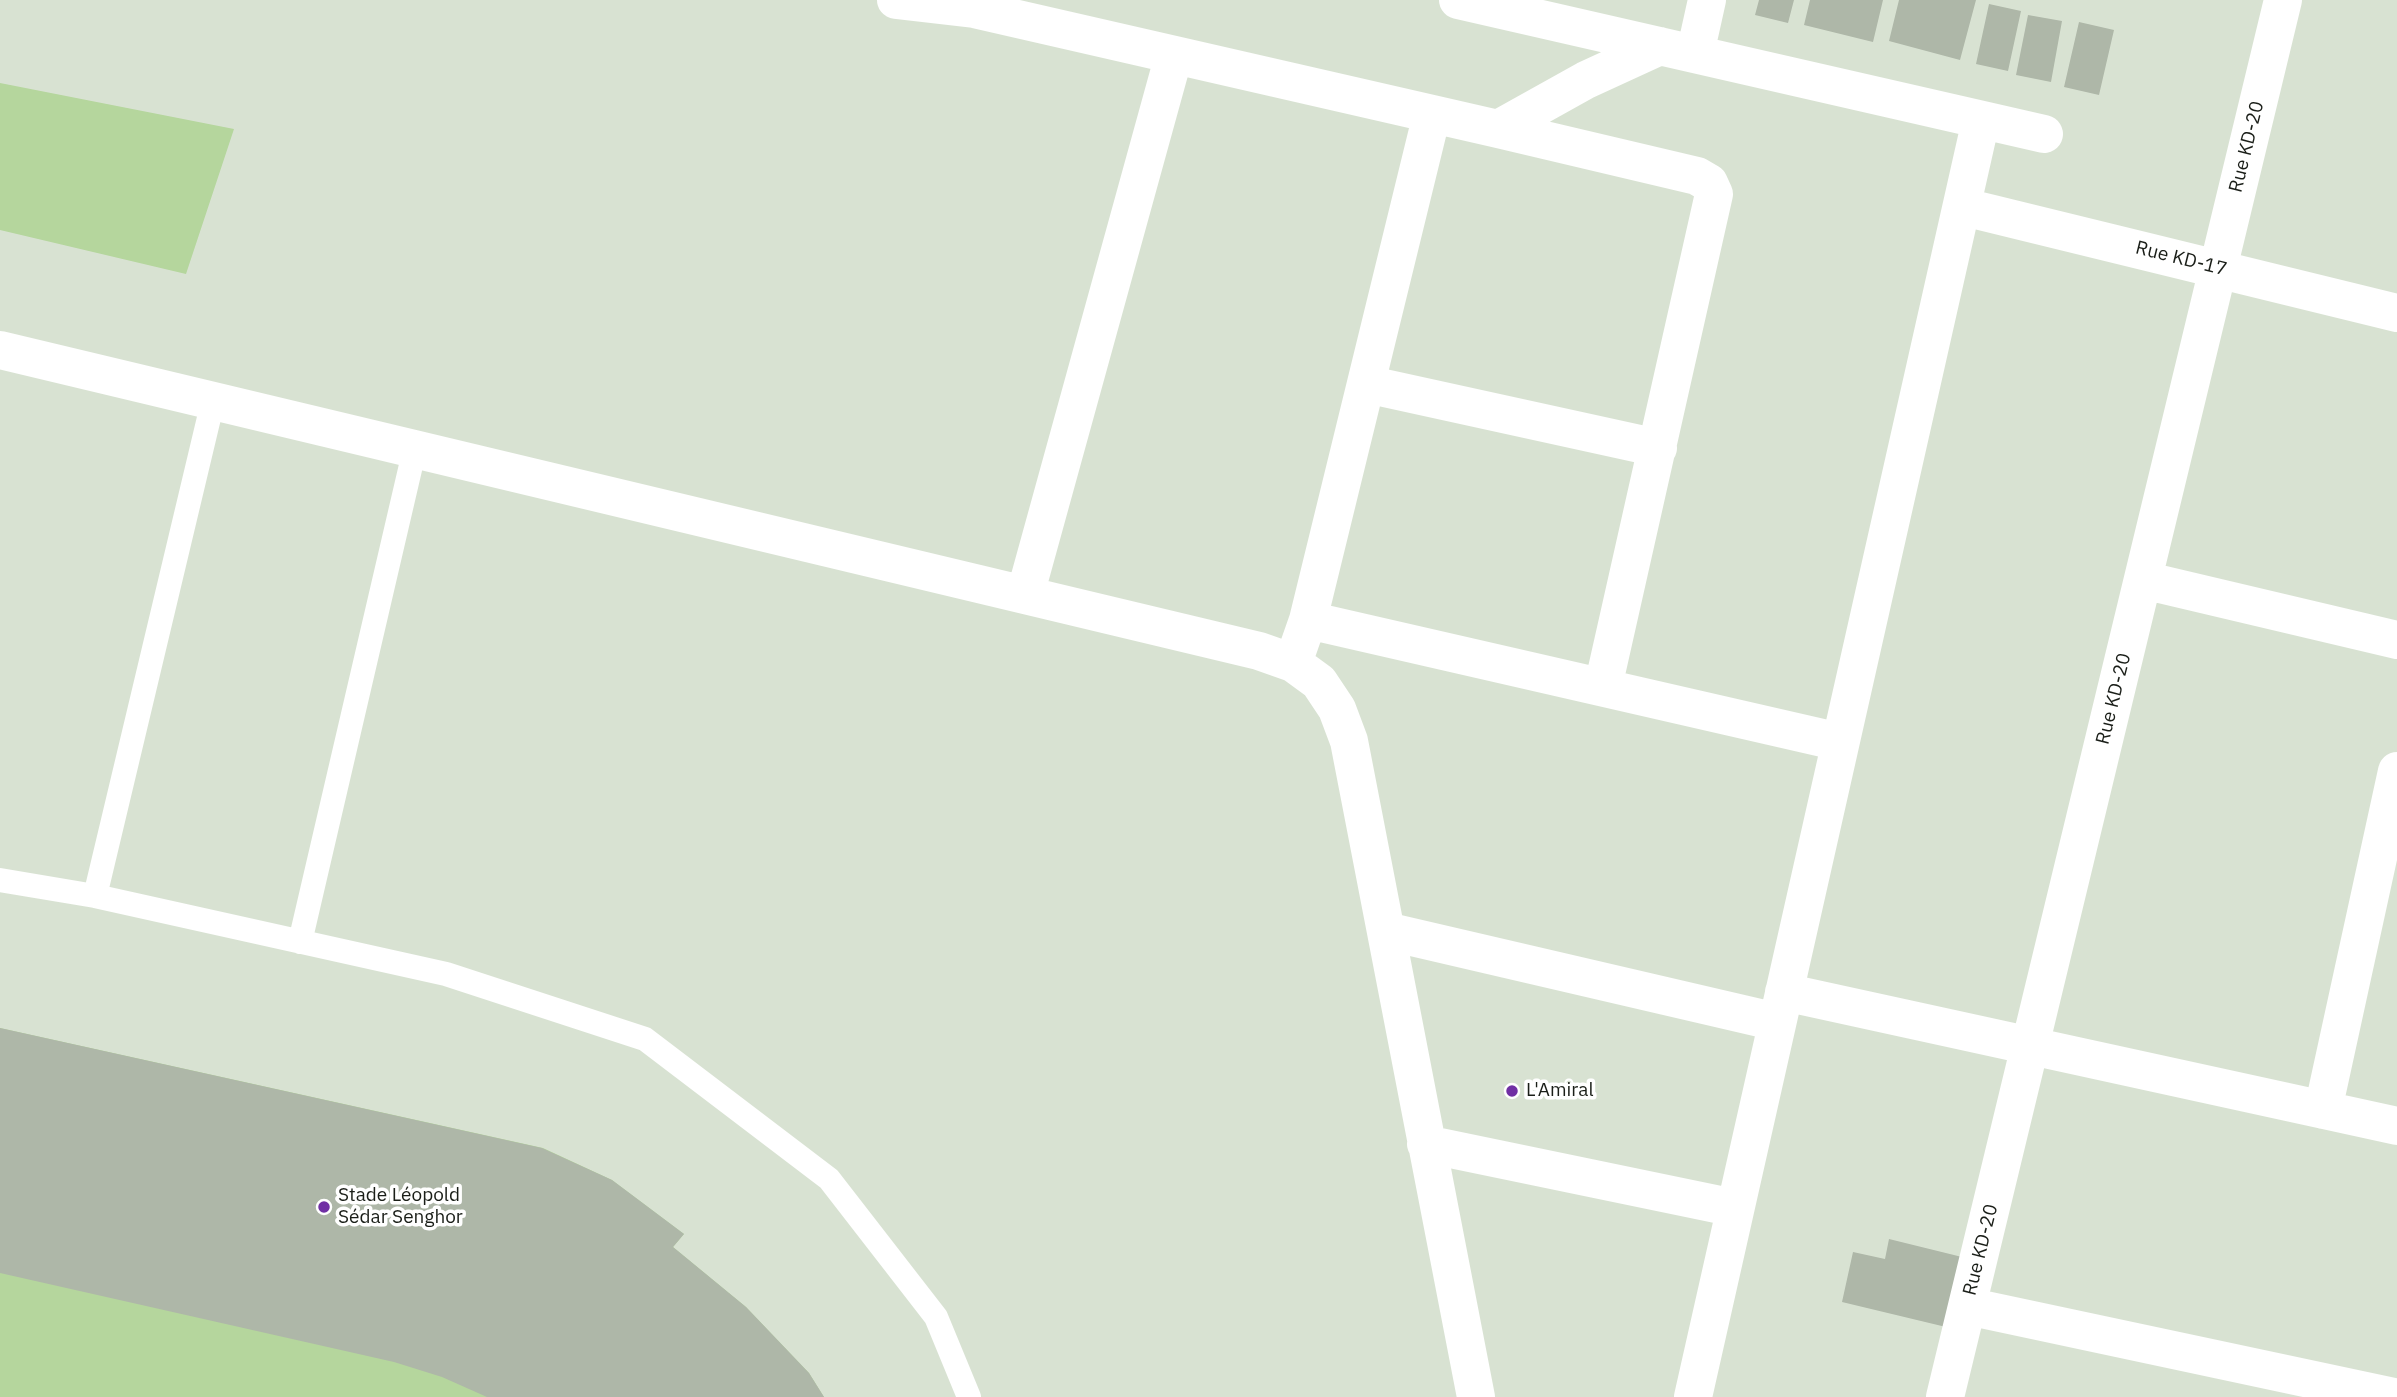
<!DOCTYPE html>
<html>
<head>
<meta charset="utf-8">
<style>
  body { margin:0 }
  canvas { display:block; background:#d8e2d2 }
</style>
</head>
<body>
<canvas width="2397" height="1397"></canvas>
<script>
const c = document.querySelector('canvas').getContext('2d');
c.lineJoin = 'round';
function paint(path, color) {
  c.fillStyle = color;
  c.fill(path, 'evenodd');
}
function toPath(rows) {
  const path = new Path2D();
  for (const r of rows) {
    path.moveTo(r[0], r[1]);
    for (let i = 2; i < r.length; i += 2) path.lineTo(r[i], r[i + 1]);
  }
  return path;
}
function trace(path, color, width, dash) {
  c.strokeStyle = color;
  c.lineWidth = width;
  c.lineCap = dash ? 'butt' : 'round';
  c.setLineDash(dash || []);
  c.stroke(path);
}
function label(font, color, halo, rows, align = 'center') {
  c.font = font + ' "IBM Plex Sans",sans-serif';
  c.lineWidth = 7;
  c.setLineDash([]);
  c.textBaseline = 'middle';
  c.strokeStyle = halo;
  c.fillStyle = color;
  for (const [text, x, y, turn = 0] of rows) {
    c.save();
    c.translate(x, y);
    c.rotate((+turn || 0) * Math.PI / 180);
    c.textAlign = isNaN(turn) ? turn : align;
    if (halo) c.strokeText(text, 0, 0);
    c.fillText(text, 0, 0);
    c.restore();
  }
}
const green = toPath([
  [0,83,234,129,186,274,0,230],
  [0,1028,543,1148,612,1180,684,1234,673,1247,746,1307,809,1373,824,1397,0,1397]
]);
const building = toPath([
  [1759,0,1794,0,1788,23,1755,15],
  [1810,0,1883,0,1873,42,1804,25],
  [1899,0,1976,0,1960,60,1889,41],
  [1989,4,2021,11,2008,71,1976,64],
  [2028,15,2062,21,2051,82,2016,75],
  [2079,22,2114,30,2099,95,2064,87],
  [0,1028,542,1148,612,1180,684,1234,673,1247,746,1307,809,1373,824,1397,487,1397,442,1377,394,1362,0,1273],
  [1889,1239,1962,1257,1946,1327,1842,1302,1853,1252,1885,1259]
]);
const lane = toPath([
  [0,880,95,896,446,974,645,1039,829,1179,936,1317,969,1397],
  [95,896,213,401],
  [300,942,415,448]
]);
const street = toPath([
  [896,0,974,9,1498,129,1697,176,1709,183,1714,194,1603,687],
  [1458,0,2044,134],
  [1695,54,1707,0],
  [1498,129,1586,80,1660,46],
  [1964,207,2397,313],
  [0,350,1259,651,1293,663,1319,682,1337,709,1349,741,1476,1397],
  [1366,384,1658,448],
  [2143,580,2397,640],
  [1025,595,1174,55],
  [1308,620,1840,742],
  [1293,663,1308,620,1432,114],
  [1386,931,1777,1022],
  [1784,992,2397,1126],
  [2323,1110,2397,771],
  [1426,1144,1735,1208],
  [1967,1306,2394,1397],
  [1693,1397,1981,120],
  [1945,1397,2283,0]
]);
const markers = [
  [1512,1091,7,"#702fa4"],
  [324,1207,7,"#702fa4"]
];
const streetNames = [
  ["Rue KD-20",2247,147,-76],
  ["Rue KD-17",2181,259,14],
  ["Rue KD-20",2114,699,-76],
  ["Rue KD-20",1981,1250,-76]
];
const poiNames = [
  ["L'Amiral",1526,1091],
  ["Stade Léopold",338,1196],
  ["Sédar Senghor",338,1218]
];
paint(green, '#b5d69d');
paint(building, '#aeb7a8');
trace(lane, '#fff', 24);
trace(street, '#fff', 38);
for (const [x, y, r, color] of markers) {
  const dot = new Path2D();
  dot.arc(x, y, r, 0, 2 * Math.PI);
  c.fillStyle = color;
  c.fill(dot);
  trace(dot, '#fff', 2.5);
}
label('19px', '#1a1e18', '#fff', streetNames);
label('19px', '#1a1e18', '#fff', poiNames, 'left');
</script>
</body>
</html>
